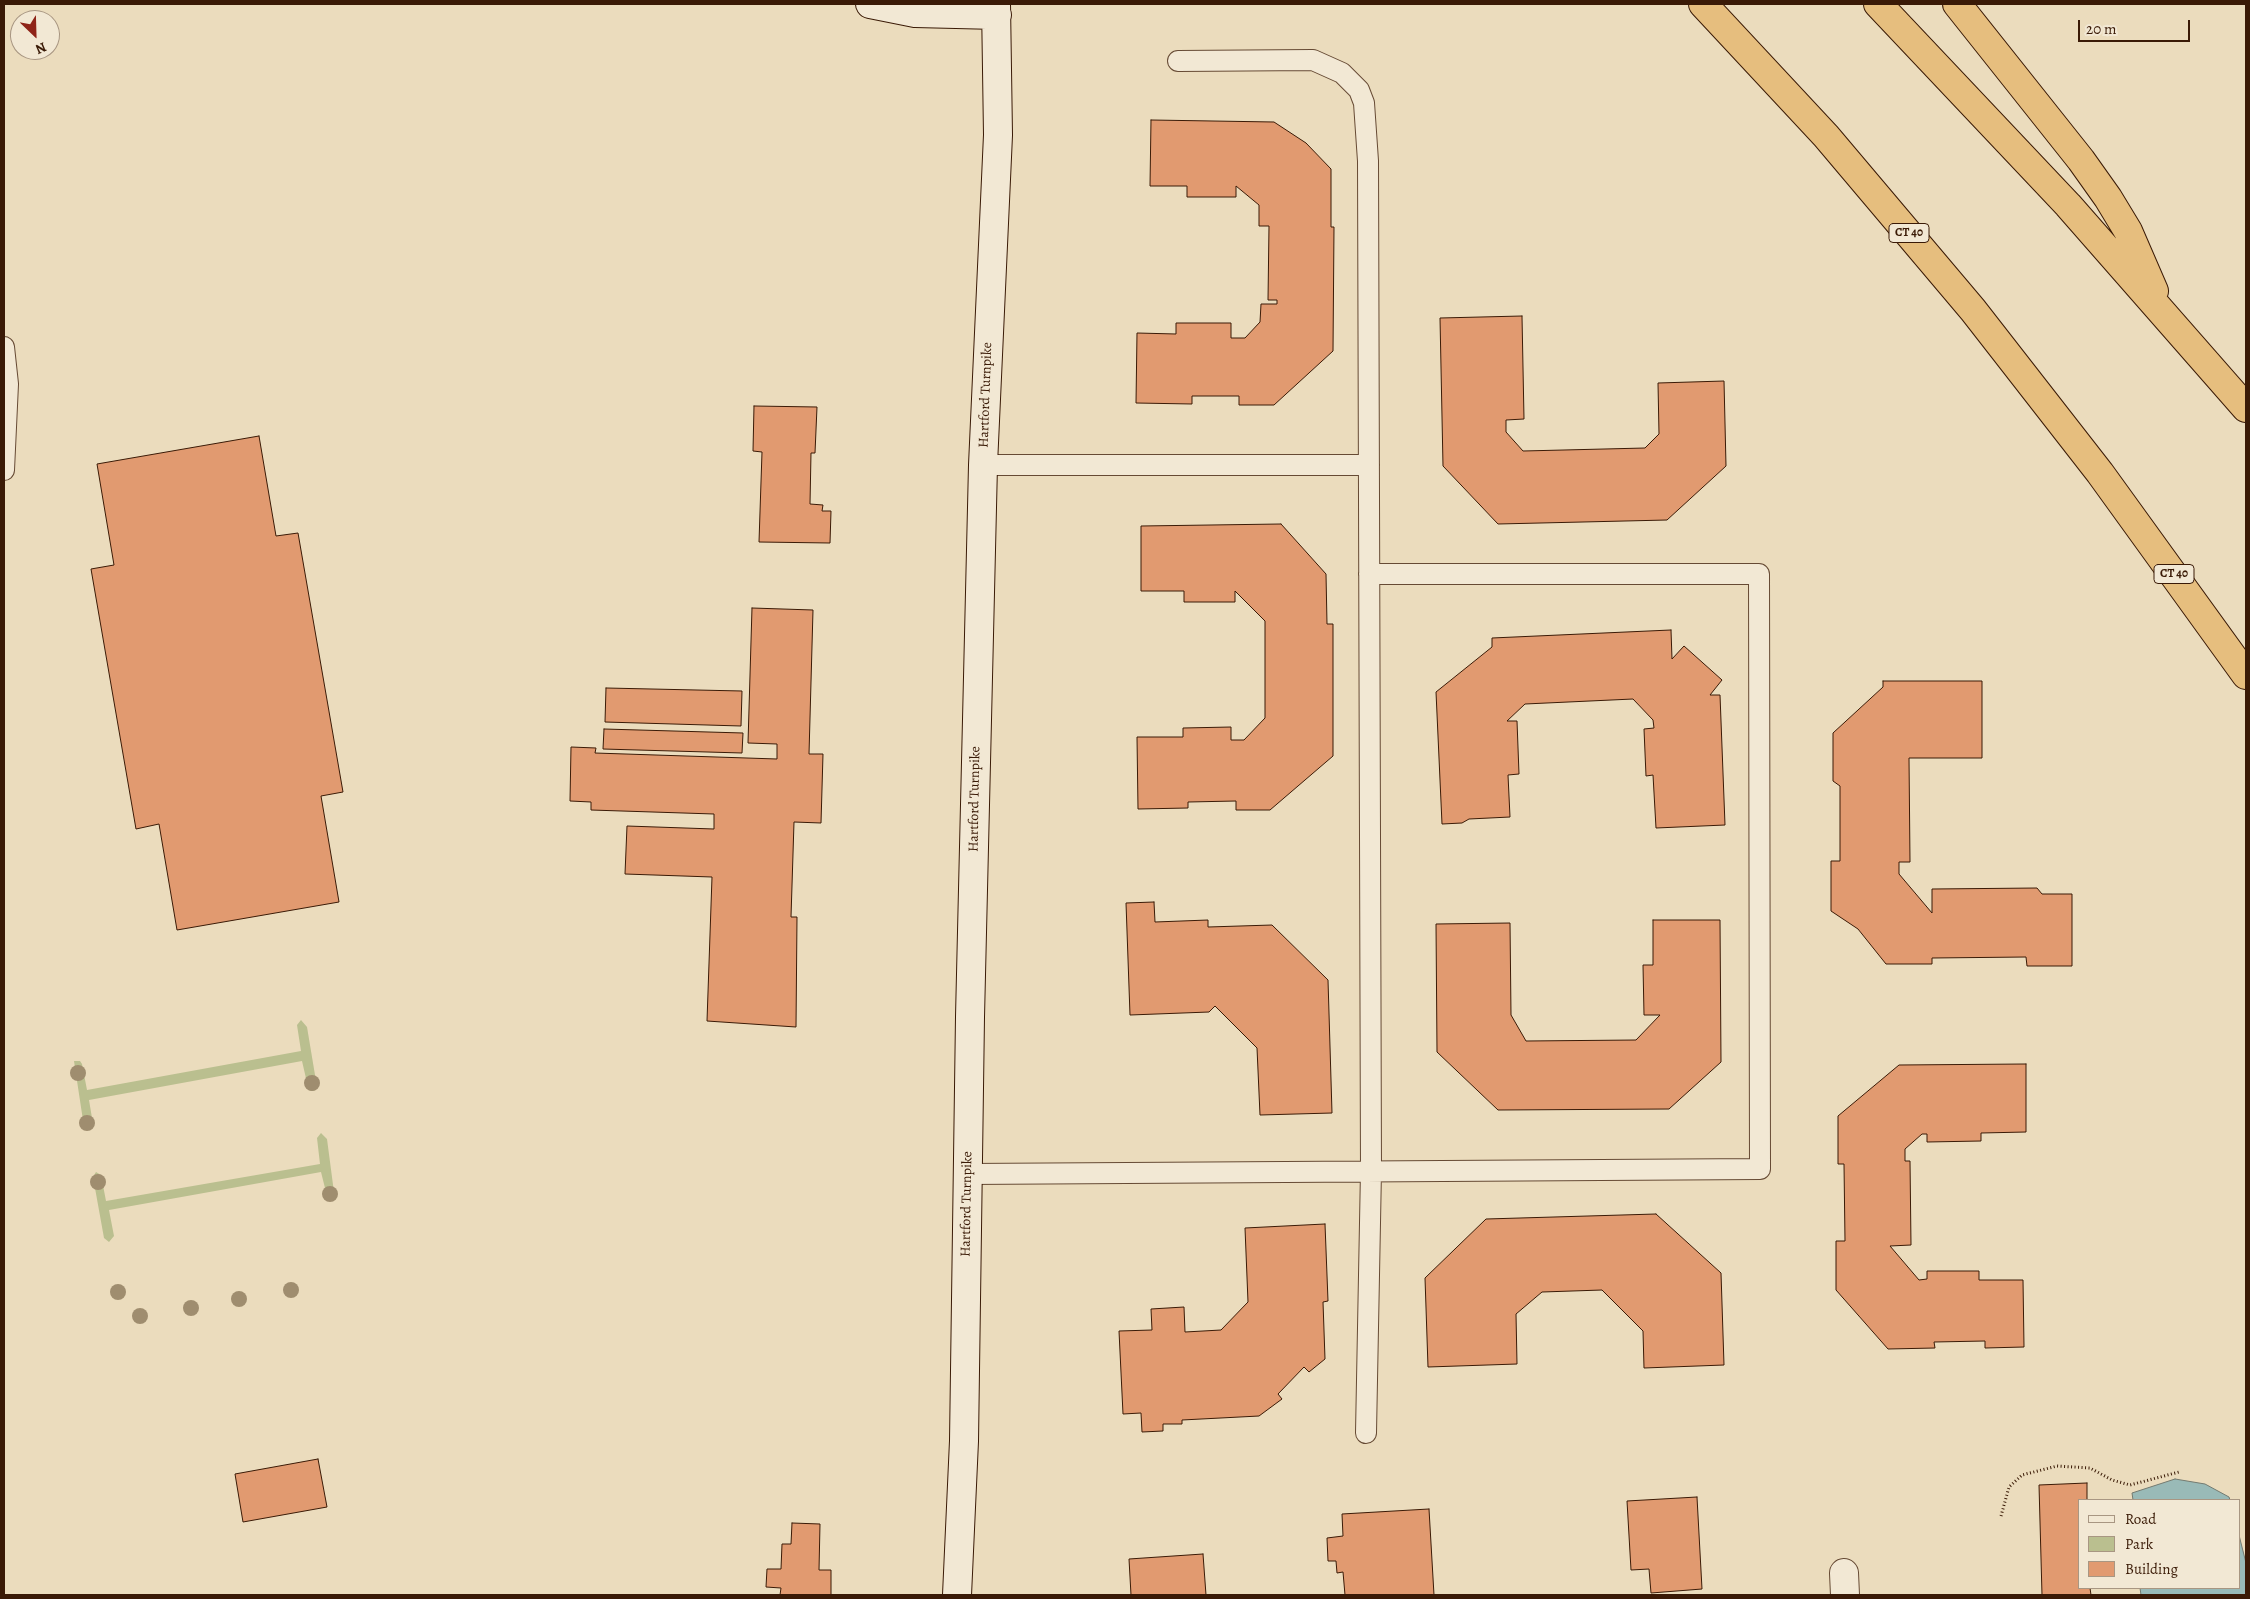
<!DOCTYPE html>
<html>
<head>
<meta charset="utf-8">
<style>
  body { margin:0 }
  #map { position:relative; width:2250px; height:1599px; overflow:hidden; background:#ebdcbd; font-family:Alegreya,serif }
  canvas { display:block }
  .frame { position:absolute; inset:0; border:5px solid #3a1a06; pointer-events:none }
  .legend { position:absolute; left:2078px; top:1499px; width:162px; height:90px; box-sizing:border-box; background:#f2e8d4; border:1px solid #a89682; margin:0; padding:6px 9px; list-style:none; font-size:15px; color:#3a1a06 }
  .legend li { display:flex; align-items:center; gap:10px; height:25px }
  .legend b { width:25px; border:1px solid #a89682 }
  .north { position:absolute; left:10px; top:10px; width:50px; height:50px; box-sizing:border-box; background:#f2e8d4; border:1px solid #a89682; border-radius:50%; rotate:156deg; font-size:14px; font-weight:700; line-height:20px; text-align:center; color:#3a1a06 }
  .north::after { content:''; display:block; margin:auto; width:18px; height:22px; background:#8f2418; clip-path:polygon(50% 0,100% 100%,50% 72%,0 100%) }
  .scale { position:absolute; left:2078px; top:20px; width:112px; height:22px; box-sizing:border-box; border:2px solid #3a1a06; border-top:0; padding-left:6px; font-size:15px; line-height:18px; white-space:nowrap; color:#3a1a06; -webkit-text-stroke:4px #f2e8d4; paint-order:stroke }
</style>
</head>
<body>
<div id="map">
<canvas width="2250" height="1599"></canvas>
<div class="frame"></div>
<ul class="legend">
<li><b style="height:6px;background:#f2e8d4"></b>Road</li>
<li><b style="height:14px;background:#babf8f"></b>Park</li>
<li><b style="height:14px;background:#e19a70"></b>Building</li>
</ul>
<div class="north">N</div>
<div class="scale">20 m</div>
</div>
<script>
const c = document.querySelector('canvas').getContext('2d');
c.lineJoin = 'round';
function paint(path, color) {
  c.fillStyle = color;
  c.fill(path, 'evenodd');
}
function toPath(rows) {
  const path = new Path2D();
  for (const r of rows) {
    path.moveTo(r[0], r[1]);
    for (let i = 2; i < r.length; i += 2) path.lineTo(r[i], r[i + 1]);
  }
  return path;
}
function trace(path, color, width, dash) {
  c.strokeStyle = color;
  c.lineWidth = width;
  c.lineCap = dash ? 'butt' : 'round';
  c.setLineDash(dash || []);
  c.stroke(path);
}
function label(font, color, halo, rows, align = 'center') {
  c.font = font + ' Alegreya,serif';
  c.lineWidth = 5;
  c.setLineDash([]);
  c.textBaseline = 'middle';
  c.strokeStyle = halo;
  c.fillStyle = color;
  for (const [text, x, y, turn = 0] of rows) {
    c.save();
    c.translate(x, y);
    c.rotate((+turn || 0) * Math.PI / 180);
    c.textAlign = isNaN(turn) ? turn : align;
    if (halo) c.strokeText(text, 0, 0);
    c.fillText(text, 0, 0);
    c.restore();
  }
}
const green = toPath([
  [301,1020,307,1027,317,1087,314,1091,310,1091,308,1087,302,1061,89,1100,93,1124,90,1129,84,1127,74,1061,80,1061,82,1064,87,1090,301,1051,297,1025],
  [321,1133,327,1139,335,1200,328,1200,321,1172,109,1210,114,1236,109,1242,104,1238,93,1177,96,1172,101,1175,106,1201,320,1164,317,1138]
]);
const water = toPath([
  [2175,1479,2205,1484,2229,1497,2230,1500,2133,1500,2132,1493,2175,1479],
  [2239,1535,2246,1563,2246,1595,2141,1595,2140,1588,2239,1588,2239,1535]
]);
const building = toPath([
  [1151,120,1274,122,1306,143,1331,169,1331,227,1334,227,1333,351,1274,405,1239,405,1239,396,1192,396,1192,404,1136,403,1137,333,1176,334,1176,323,1231,323,1231,338,1245,338,1260,322,1261,304,1277,304,1277,300,1268,300,1269,226,1259,226,1259,205,1236,186,1236,197,1187,197,1187,186,1150,186,1151,120],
  [1522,316,1524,419,1506,420,1506,432,1523,451,1645,448,1659,434,1658,383,1724,381,1726,466,1667,520,1498,524,1443,466,1440,318,1522,316],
  [754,406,817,407,815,453,811,453,810,504,823,505,822,511,831,511,830,543,759,542,762,452,753,451,754,406],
  [259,436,276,536,298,533,343,792,321,796,339,902,177,930,159,824,136,829,91,569,114,565,97,464,259,436],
  [1281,524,1326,574,1327,624,1333,624,1333,756,1270,810,1236,810,1236,801,1188,802,1188,808,1138,809,1137,737,1183,737,1183,728,1231,727,1231,740,1244,740,1265,718,1265,621,1235,591,1235,602,1184,602,1184,591,1141,591,1141,526,1281,524],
  [752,608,813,610,809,754,823,754,821,823,794,822,791,917,797,917,796,1027,707,1021,712,877,625,874,627,826,714,829,714,814,591,810,591,802,570,801,571,747,596,748,595,753,777,759,777,744,748,743,752,608],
  [1671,630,1672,659,1684,646,1722,680,1710,695,1720,695,1725,825,1656,828,1653,775,1646,776,1644,729,1654,728,1653,720,1633,699,1525,704,1507,721,1517,721,1519,774,1508,775,1510,817,1469,819,1462,823,1442,824,1436,692,1492,647,1492,638,1671,630],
  [1883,681,1982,681,1982,758,1909,758,1910,862,1899,862,1899,874,1932,913,1932,889,2037,888,2042,894,2072,894,2072,966,2027,966,2026,957,1932,958,1932,964,1886,964,1858,929,1831,911,1831,861,1840,861,1840,786,1833,781,1833,733,1883,687,1883,681],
  [606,688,742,691,741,726,605,722,606,688],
  [604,729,743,733,742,753,603,749,604,729],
  [1154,902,1155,922,1208,920,1208,927,1272,925,1328,980,1332,1113,1260,1115,1257,1048,1215,1006,1209,1012,1130,1015,1126,903,1154,902],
  [1653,920,1720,920,1721,1062,1669,1109,1498,1110,1437,1052,1436,924,1510,923,1511,1015,1526,1041,1636,1040,1660,1015,1644,1015,1643,965,1653,965,1653,920],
  [2026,1064,2026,1132,1981,1133,1981,1141,1927,1142,1927,1134,1922,1134,1905,1149,1905,1161,1910,1161,1911,1245,1890,1246,1919,1280,1927,1279,1927,1271,1979,1271,1979,1280,2023,1280,2024,1347,1985,1348,1985,1341,1934,1342,1935,1348,1888,1349,1836,1290,1836,1241,1845,1241,1844,1164,1838,1164,1838,1116,1899,1065,2026,1064],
  [1656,1214,1721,1273,1724,1365,1644,1368,1643,1331,1602,1290,1542,1292,1516,1314,1517,1364,1428,1367,1425,1278,1486,1219,1656,1214],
  [1325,1224,1328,1301,1323,1302,1325,1359,1309,1372,1304,1367,1278,1394,1282,1399,1259,1416,1182,1420,1182,1424,1163,1424,1163,1431,1142,1432,1141,1413,1123,1414,1119,1331,1152,1330,1151,1309,1184,1307,1185,1332,1221,1330,1248,1302,1245,1228,1325,1224],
  [318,1459,327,1507,243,1522,235,1474,318,1459],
  [2087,1483,2087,1500,2079,1500,2079,1588,2090,1588,2091,1595,2042,1595,2039,1485,2087,1483],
  [1697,1497,1702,1589,1651,1593,1649,1569,1631,1570,1627,1501,1697,1497],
  [1429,1509,1434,1595,1345,1595,1343,1572,1337,1573,1336,1561,1328,1561,1327,1538,1343,1536,1342,1514,1429,1509],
  [792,1523,820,1524,819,1570,831,1570,831,1595,780,1595,781,1588,766,1587,767,1569,781,1569,782,1544,791,1544,792,1523],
  [1203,1554,1206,1595,1131,1595,1129,1559,1203,1554]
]);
const path = toPath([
  [2001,1516,2009,1487,2022,1475,2057,1466,2090,1468,2112,1480,2130,1485,2179,1472]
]);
const lane = toPath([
  [1178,61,1313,60,1342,73,1359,90,1364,103,1368,161,1371,1170,1366,1433],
  [4,347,8,384,4,470],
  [983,465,1369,465],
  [968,1174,1760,1169,1759,574,1369,574]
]);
const street = toPath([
  [1844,1573,1845,1595]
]);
const secondary = toPath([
  [870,4,915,13,997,15],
  [957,1595,964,1441,970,1017,983,465,998,135,996,4]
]);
const highway = toPath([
  [1703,4,1826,136,1973,310,2100,473,2246,675],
  [1878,4,2068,205,2246,408],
  [1957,4,2081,160,2108,198,2128,231,2154,291]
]);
const trees = [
  [78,1073],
  [312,1083],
  [87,1123],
  [98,1182],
  [330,1194],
  [291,1290],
  [118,1292],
  [239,1299],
  [191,1308],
  [140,1316]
];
const shields = [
  [1909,233,40],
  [2174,574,40]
];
const shieldNames = [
  ["CT 40",1909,233],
  ["CT 40",2174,574]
];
const streetNames = [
  ["Hartford Turnpike",986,395,-88],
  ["Hartford Turnpike",975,799,-89],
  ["Hartford Turnpike",967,1204,-89]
];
paint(green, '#babf8f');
paint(water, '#99bab7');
trace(water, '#737a70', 1);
paint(building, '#e19a70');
trace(building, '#3a1a06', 1);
trace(lane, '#664a34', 22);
trace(street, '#664a34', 30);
trace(secondary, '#3a1a06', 30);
trace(highway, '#3a1a06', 30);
trace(path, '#3a1a06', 3, [1, 2.5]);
trace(lane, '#f2e8d4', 20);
trace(street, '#f2e8d4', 28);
trace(secondary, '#f2e8d4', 28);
trace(highway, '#e6be7e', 28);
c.fillStyle = '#9f8d6f';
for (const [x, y] of trees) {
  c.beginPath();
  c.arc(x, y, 8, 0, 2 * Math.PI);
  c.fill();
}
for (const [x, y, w] of shields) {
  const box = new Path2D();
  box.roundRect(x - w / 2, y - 9.5, w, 19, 4);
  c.fillStyle = '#f2e8d4';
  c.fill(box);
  trace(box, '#3a1a06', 1);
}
label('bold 12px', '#3a1a06', null, shieldNames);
label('14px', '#3a1a06', '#f2e8d4', streetNames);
</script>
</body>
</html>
